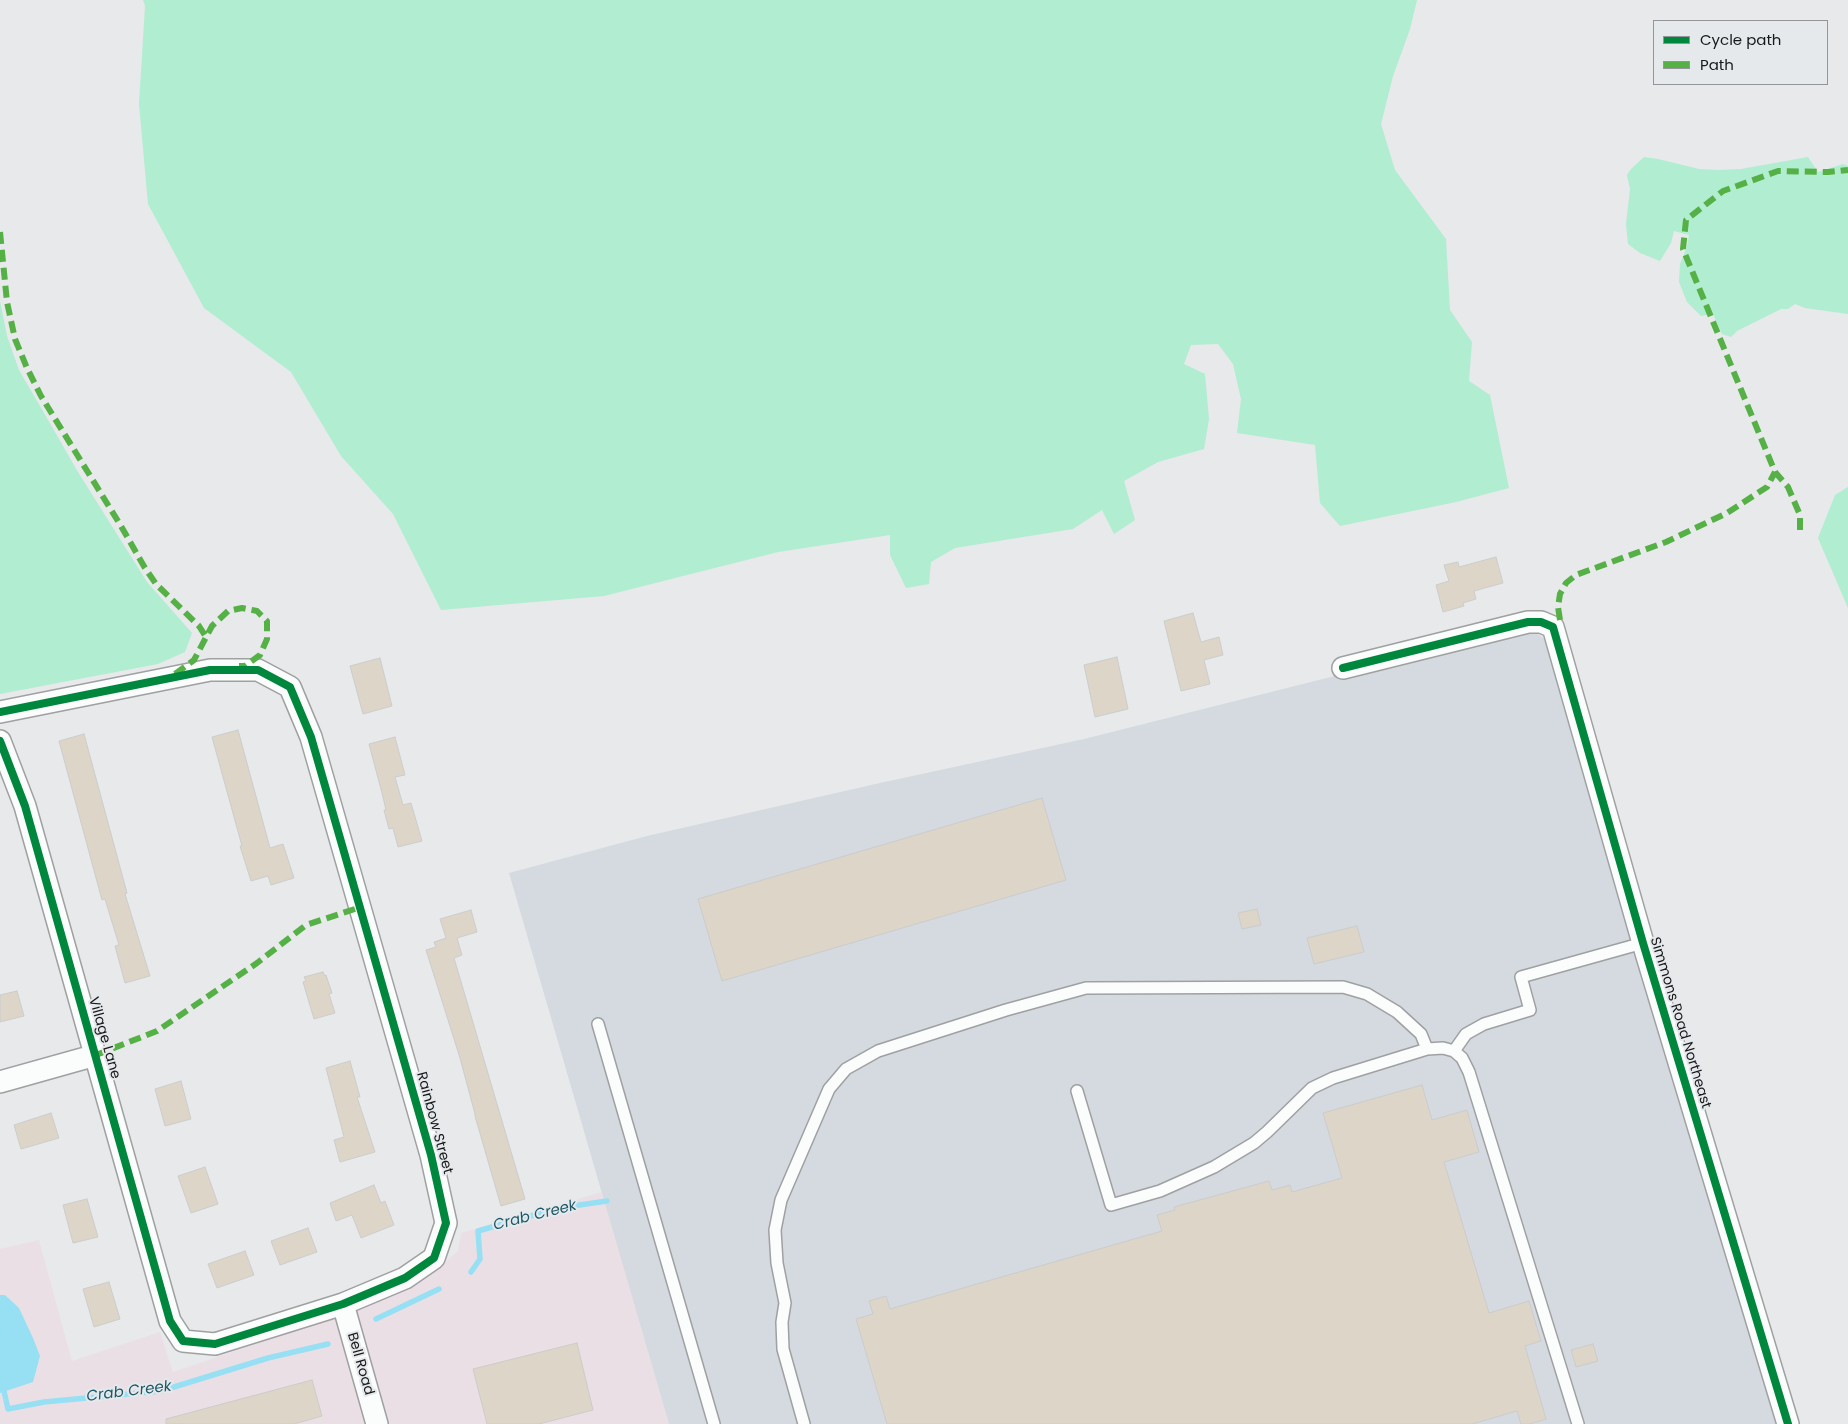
<!DOCTYPE html>
<html>
<head>
<meta charset="utf-8">
<style>
  body { margin:0 }
  #map { position:relative; width:1848px; height:1424px; overflow:hidden; background:#e7e9eb; font-family:Poppins,sans-serif }
  canvas { display:block }
  .legend { position:absolute; left:1653px; top:20px; width:175px; height:65px; box-sizing:border-box; background:#e6e9ec; border:1px solid #939598; margin:0; padding:6px 9px; list-style:none; font-size:15px; color:#171819 }
  .legend li { display:flex; align-items:center; gap:10px; height:25px }
  .legend b { width:25px; border:1px solid #939598 }
</style>
</head>
<body>
<div id="map">
<canvas width="1848" height="1424"></canvas>
<ul class="legend">
<li><b style="height:6px;background:#00873e"></b>Cycle path</li>
<li><b style="height:6px;background:#55b145"></b>Path</li>
</ul>
</div>
<script>
const c = document.querySelector('canvas').getContext('2d');
c.lineJoin = 'round';
function paint(path, color) {
  c.fillStyle = color;
  c.fill(path, 'evenodd');
}
function toPath(rows) {
  const path = new Path2D();
  for (const r of rows) {
    path.moveTo(r[0], r[1]);
    for (let i = 2; i < r.length; i += 2) path.lineTo(r[i], r[i + 1]);
  }
  return path;
}
function trace(path, color, width, dash) {
  c.strokeStyle = color;
  c.lineWidth = width;
  c.lineCap = dash ? 'butt' : 'round';
  c.setLineDash(dash || []);
  c.stroke(path);
}
function label(font, color, halo, rows, align = 'center') {
  c.font = font + ' Poppins,sans-serif';
  c.lineWidth = 4;
  c.setLineDash([]);
  c.textBaseline = 'middle';
  c.strokeStyle = halo;
  c.fillStyle = color;
  for (const [text, x, y, turn = 0] of rows) {
    c.save();
    c.translate(x, y);
    c.rotate((+turn || 0) * Math.PI / 180);
    c.textAlign = isNaN(turn) ? turn : align;
    if (halo) c.strokeText(text, 0, 0);
    c.fillText(text, 0, 0);
    c.restore();
  }
}
const commercial = toPath([
  [602,1192,669,1424,0,1424,0,1249,39,1240,72,1361,160,1332,173,1372,309,1326,385,1296,429,1276,458,1251,461,1233]
]);
const built = toPath([
  [1527,631,1535,632,1543,638,1548,645,1778,1424,669,1424,509,873,647,836,880,783,1084,739,1454,646]
]);
const green = toPath([
  [143,0,1417,0,1410,29,1393,76,1381,124,1395,170,1446,239,1450,310,1472,342,1469,381,1490,395,1509,488,1456,502,1340,526,1320,503,1315,445,1237,433,1241,399,1233,364,1218,344,1191,345,1184,364,1205,374,1209,419,1204,449,1158,462,1124,481,1135,520,1114,534,1102,510,1073,529,955,548,931,562,929,584,906,588,890,555,890,535,778,552,604,596,441,610,393,514,341,456,291,372,204,308,148,204,139,104,145,6],
  [1644,157,1658,159,1699,169,1719,170,1741,169,1808,157,1818,172,1843,164,1848,166,1848,314,1805,308,1795,304,1788,309,1781,309,1737,331,1731,337,1722,334,1713,314,1701,316,1687,302,1679,282,1680,264,1687,247,1689,235,1674,231,1671,243,1660,261,1640,253,1628,244,1626,224,1630,189,1627,175,1631,169],
  [0,301,7,336,19,370,40,406,78,472,147,582,192,633,185,652,158,664,0,694],
  [1848,487,1848,608,1818,538,1835,495]
]);
const water = toPath([
  [0,1295,5,1295,19,1308,33,1338,40,1356,33,1382,0,1393]
]);
const stream = toPath([
  [471,1272,480,1259,478,1231,559,1208,607,1201],
  [376,1319,439,1289],
  [0,1387,4,1391,8,1409,44,1402,161,1391,268,1358,328,1344]
]);
const building = toPath([
  [1496,557,1503,583,1474,591,1476,599,1463,603,1464,606,1443,612,1436,585,1449,581,1444,565,1458,562,1459,567,1496,557],
  [1193,613,1201,642,1219,637,1223,655,1204,660,1210,684,1181,691,1164,621,1193,613],
  [1117,657,1128,709,1095,717,1084,665,1117,657],
  [380,658,392,706,363,714,350,666,380,658],
  [238,730,270,848,283,844,294,878,271,885,268,876,251,881,240,846,242,846,212,737,238,730],
  [84,734,127,893,125,894,150,976,125,983,115,946,119,945,105,899,102,900,59,741,84,734],
  [395,737,405,775,395,777,403,805,411,803,422,841,398,847,393,828,389,829,384,810,386,810,382,793,369,744,395,737],
  [1042,798,1066,880,722,981,698,899,1042,798],
  [1257,909,1261,925,1242,929,1238,913,1257,909],
  [471,910,477,932,457,938,462,955,454,958,525,1199,501,1206,475,1116,475,1114,460,1058,426,950,436,947,434,942,446,938,440,919,471,910],
  [1357,926,1364,952,1314,964,1307,938,1357,926],
  [323,972,325,976,326,975,332,993,329,994,335,1013,314,1019,303,982,306,981,304,977,323,972],
  [17,991,24,1016,0,1022,0,995,17,991],
  [350,1061,360,1097,357,1097,375,1152,340,1162,334,1140,344,1137,326,1068,350,1061],
  [181,1081,191,1119,165,1126,155,1089,181,1081],
  [1422,1085,1432,1120,1467,1110,1479,1152,1444,1162,1489,1313,1529,1301,1541,1341,1525,1346,1546,1419,1530,1424,1521,1424,1517,1411,1472,1424,887,1424,856,1319,873,1314,869,1301,886,1296,890,1309,1162,1231,1157,1215,1175,1210,1174,1207,1269,1181,1272,1190,1290,1185,1292,1192,1342,1178,1323,1113,1422,1085],
  [51,1113,59,1138,21,1149,14,1125,51,1113],
  [205,1167,218,1204,191,1213,178,1176,205,1167],
  [374,1185,381,1203,385,1201,394,1225,361,1238,352,1215,336,1221,330,1203,374,1185],
  [87,1199,98,1237,73,1243,63,1205,87,1199],
  [308,1228,317,1252,280,1265,271,1241,308,1228],
  [245,1251,254,1275,217,1288,208,1264,245,1251],
  [109,1282,120,1319,94,1327,83,1289,109,1282],
  [577,1343,593,1410,539,1424,487,1424,473,1369,577,1343],
  [1593,1344,1598,1361,1576,1367,1571,1350,1593,1344],
  [312,1380,322,1416,294,1424,166,1424,166,1419,312,1380]
]);
const lane = toPath([
  [598,1024,714,1424],
  [1454,1051,1466,1034,1484,1024,1530,1010,1521,977,1643,943],
  [1077,1091,1111,1205,1160,1191,1214,1167,1254,1143,1267,1132,1312,1088,1333,1078,1427,1049,1443,1048,1454,1051,1462,1058,1469,1072,1578,1424],
  [804,1424,783,1349,782,1322,785,1303,777,1263,775,1230,781,1200,829,1089,846,1069,878,1051,1006,1010,1086,988,1343,987,1367,994,1397,1012,1421,1034,1427,1049]
]);
const street = toPath([
  [1343,668,1528,622,1541,622,1553,627,1643,943,1788,1424],
  [0,712,210,670,258,670,290,687,311,737,431,1155,446,1223,434,1258,405,1278,343,1304,215,1344,183,1341,170,1321,25,806,0,741],
  [0,1082,96,1055],
  [343,1304,377,1424]
]);
const quiet = toPath([
  [0,232,7,302,15,339,27,368,41,396,121,526,145,568,156,584,199,626,206,637],
  [1800,530,1800,515,1788,487,1775,472,1683,249,1686,220,1723,191,1778,171,1828,172,1848,170],
  [1560,620,1558,607,1560,594,1566,583,1576,575,1666,542,1727,513,1767,487,1775,472],
  [175,674,194,660,212,626,228,611,242,608,257,611,267,621,267,639,260,655,245,666,239,666],
  [96,1055,157,1031,257,963,306,925,361,907]
]);
const cycleway = toPath([
  [1343,668,1528,622,1541,622,1553,627,1643,943,1788,1424],
  [0,712,210,670,258,670,290,687,311,737,431,1155,446,1223,434,1258,405,1278,343,1304,215,1344,183,1341,170,1321,25,806,0,741]
]);
const streetNames = [
  ["Simmons Road Northeast",1680,1023,73],
  ["Village Lane",104,1038,74],
  ["Rainbow Street",434,1123,75],
  ["Bell Road",360,1364,74]
];
const waterNames = [
  ["Crab Creek",535,1216,-14],
  ["Crab Creek",129,1392,-7]
];
paint(commercial, '#ebdfe6');
paint(built, '#d5dae0');
paint(green, '#b1edd0');
paint(water, '#97e0f3');
trace(stream, '#97e0f3', 5.5);
paint(building, '#ddd5c8');
trace(building, '#cbcccc', 1);
trace(lane, '#9fa0a1', 14);
trace(street, '#9fa0a1', 24);
trace(lane, '#fbfcfc', 11);
trace(street, '#fbfcfc', 21);
trace(quiet, '#55b145', 6, [12, 6]);
trace(cycleway, '#00873e', 8);
label('14px', '#171819', '#e6e9ec', streetNames);
label('italic 15px', '#1e5867', '#e6e9ec', waterNames);
</script>
</body>
</html>
